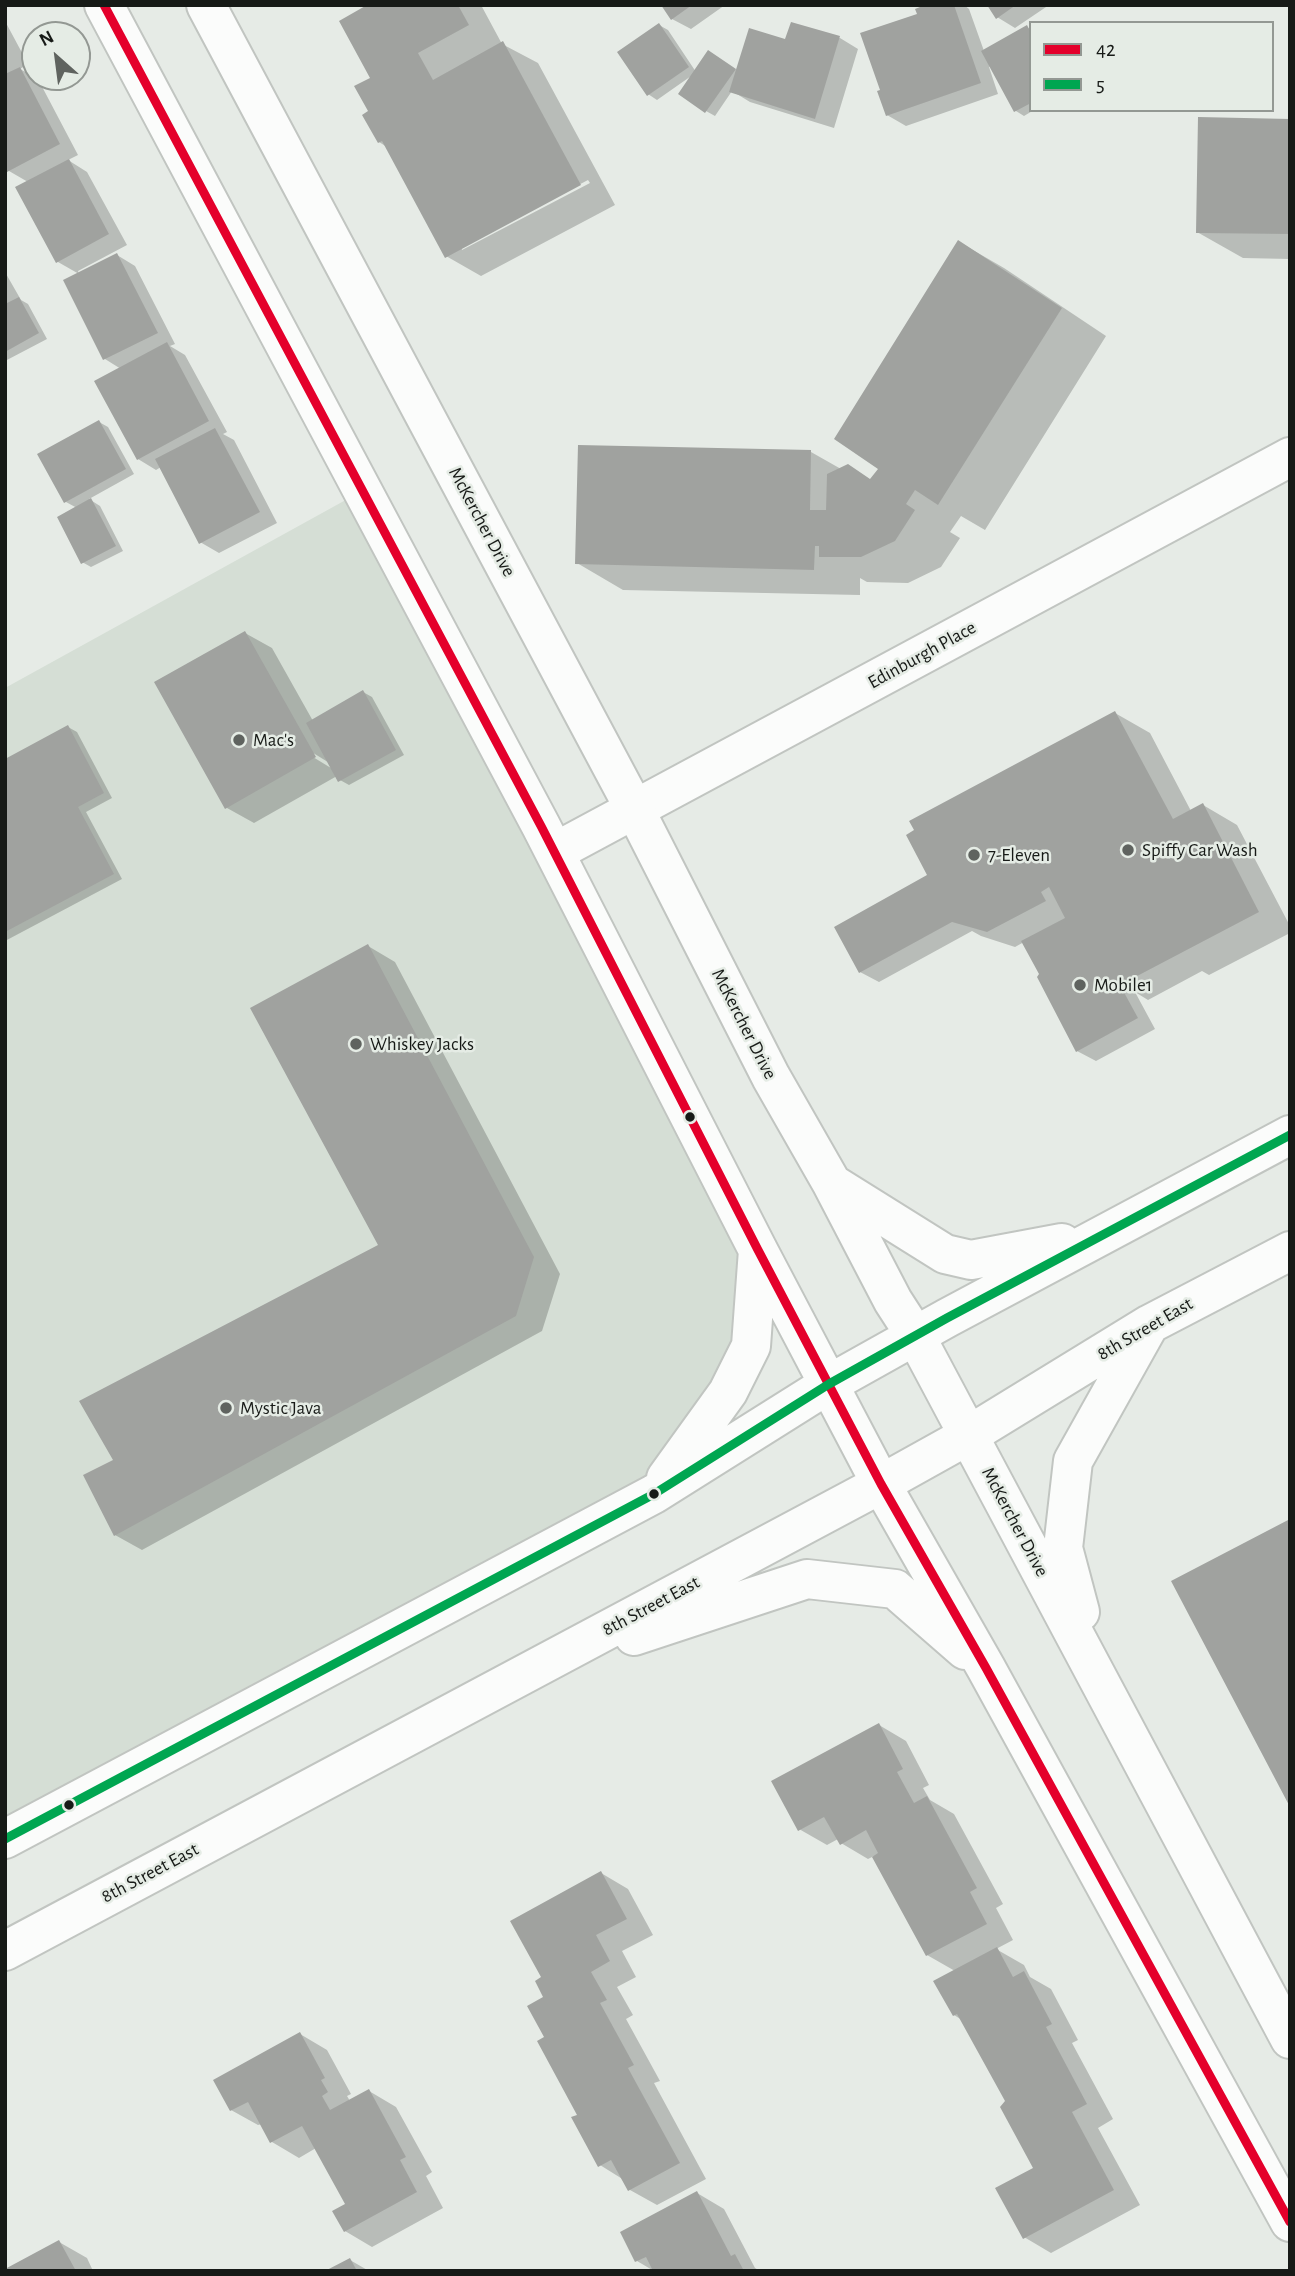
<!DOCTYPE html>
<html>
<head>
<meta charset="utf-8">
<style>
  body { margin:0 }
  #map { position:relative; width:1295px; height:2276px; overflow:hidden; background:#e6ebe6; font-family:"Alegreya Sans",sans-serif }
  canvas { display:block }
  .frame { position:absolute; inset:0; border:7px solid #171a17; pointer-events:none }
  .legend { position:absolute; left:1029px; top:21px; width:245px; height:91px; box-sizing:border-box; background:#e5ece5; border:2px solid #939893; margin:0; padding:9px 12px; list-style:none; font-size:21px; color:#171a17 }
  .legend li { display:flex; align-items:center; gap:14px; height:35px }
  .legend b { width:35px; border:2px solid #939893 }
  .north { position:absolute; left:21px; top:21px; width:70px; height:70px; box-sizing:border-box; background:#e5ece5; border:2px solid #939893; border-radius:50%; rotate:332deg; font-size:19px; font-weight:700; line-height:28px; text-align:center; color:#171a17 }
  .north::after { content:''; display:block; margin:auto; width:24px; height:32px; background:#5f635f; clip-path:polygon(50% 0,100% 100%,50% 72%,0 100%) }
</style>
</head>
<body>
<div id="map">
<canvas width="1295" height="2276"></canvas>
<div class="frame"></div>
<ul class="legend">
<li><b style="height:9px;background:#e4002b"></b>42</li>
<li><b style="height:9px;background:#00a651"></b>5</li>
</ul>
<div class="north">N</div>
</div>
<script>
const c = document.querySelector('canvas').getContext('2d');
c.lineJoin = 'round';
function paint(path, color) {
  c.fillStyle = color;
  c.fill(path, 'evenodd');
}
function toPath(rows) {
  const path = new Path2D();
  for (const r of rows) {
    path.moveTo(r[0], r[1]);
    for (let i = 2; i < r.length; i += 2) path.lineTo(r[i], r[i + 1]);
  }
  return path;
}
function trace(path, color, width, dash) {
  c.strokeStyle = color;
  c.lineWidth = width;
  c.lineCap = dash ? 'butt' : 'round';
  c.setLineDash(dash || []);
  c.stroke(path);
}
function label(font, color, halo, rows, align = 'center') {
  c.font = font + ' "Alegreya Sans",sans-serif';
  c.lineWidth = 5;
  c.setLineDash([]);
  c.textBaseline = 'middle';
  c.strokeStyle = halo;
  c.fillStyle = color;
  for (const [text, x, y, turn = 0] of rows) {
    c.save();
    c.translate(x, y);
    c.rotate((+turn || 0) * Math.PI / 180);
    c.textAlign = isNaN(turn) ? turn : align;
    if (halo) c.strokeText(text, 0, 0);
    c.fillText(text, 0, 0);
    c.restore();
  }
}
const built = toPath([
  [362,491,758,1250,751,1346,654,1494,5,1839,5,688]
]);
const shadow = toPath([
  [371,5,481,5,502,44,538,63,615,205,481,276,446,256,387,147,379,142,370,111,372,79],
  [588,180,590,183,462,250,462,246],
  [663,5,725,5,691,29,672,19],
  [930,5,964,5,969,9,984,51,1027,27,1031,30,1031,110,1034,110,1024,116,1016,111,991,66,989,67,998,94,906,126,887,115,919,15],
  [989,5,1049,5,1015,28,997,17],
  [5,21,28,64,20,69,38,79,78,155,68,160,87,172,127,245,78,271,79,274,58,262,28,182,9,171,5,165],
  [792,24,840,38,858,49,834,128,750,102,732,91,715,116,706,111,694,74,657,100,648,94,659,25,668,30,696,72,718,58,738,71,787,41],
  [1290,121,1290,259,1243,258,1197,232],
  [959,242,1004,268,1106,336,985,530,961,516,950,532,960,538,941,567,908,583,867,582,860,578,860,595,623,590,577,563,579,447,811,452,841,469,872,480,880,468],
  [117,255,135,266,175,344,170,346,185,355,227,432,223,434,234,440,277,523,219,553,200,542,161,467,156,470,138,459,121,369,105,359],
  [5,272,21,300,28,304,47,339,5,361],
  [99,422,108,427,134,474,89,499,100,506,123,551,91,567,82,562,77,508,66,502],
  [245,633,272,648,313,721,363,692,372,697,404,755,349,785,340,780,337,776,254,823,227,808],
  [310,751,331,764,331,768,308,754],
  [1115,713,1150,733,1191,811,1203,805,1237,825,1290,926,1290,933,1209,975,1202,971,1148,1000,1135,992,1155,1029,1096,1061,1077,1051,1024,942,1015,947,981,936,972,931,879,982,860,972,930,876],
  [68,727,77,732,112,798,86,812,122,879,5,941,5,761],
  [368,946,395,962,560,1274,542,1331,142,1550,115,1535,115,1461,380,1245],
  [879,1725,906,1741,929,1785,923,1788,930,1800,954,1814,1003,1904,996,1908,1013,1940,996,1949,1024,1965,1030,1977,1051,1989,1078,2040,1072,2043,1113,2119,1098,2128,1140,2205,1051,2253,1024,2237,1035,2169,1007,2102,962,2020,954,2015,955,1971,927,1955,874,1856,868,1859,841,1843,838,1839,827,1845,799,1829],
  [601,1873,628,1889,653,1935,622,1951,636,1977,617,1987,633,2015,626,2019,660,2081,654,2083,706,2179,657,2205,630,2190,624,2180,600,2165,546,2038,543,1978],
  [300,2034,327,2050,351,2094,347,2096,350,2101,369,2091,396,2107,432,2172,426,2176,443,2208,372,2247,345,2231,347,2205,316,2148,299,2158,272,2142,262,2124,258,2125,231,2110],
  [697,2193,724,2209,755,2268,760,2271,654,2271,637,2261],
  [59,2242,87,2258,93,2271,6,2271],
  [350,2260,369,2271,329,2271]
]);
const building = toPath([
  [367,5,458,5,469,25,418,53,433,80,503,41,581,185,445,258,382,141,378,143,362,115,368,111,354,86,370,78,339,21],
  [661,5,692,5,671,20],
  [925,5,954,5,981,83,886,116,877,91,880,90,860,33,917,14,915,9],
  [987,5,1016,5,996,19],
  [791,22,840,36,815,119,729,92,749,28,785,39],
  [659,23,689,67,647,96,617,52],
  [1027,25,1031,33,1031,103,1014,112,981,51],
  [708,50,736,69,705,113,678,94],
  [20,67,60,144,7,172,5,168,5,74],
  [1198,117,1290,119,1290,234,1196,233],
  [69,159,109,234,56,263,15,187],
  [958,240,1062,308,938,505,915,490,906,504,915,510,895,541,861,557,819,557,819,546,815,546,814,570,575,564,578,445,811,450,810,510,826,510,827,474,848,464,870,479,878,469,834,439],
  [117,253,158,333,103,360,63,280],
  [19,297,39,333,5,352,5,304],
  [167,342,209,421,137,460,94,381],
  [99,420,126,469,64,503,37,454],
  [215,428,260,512,199,544,155,459],
  [91,498,116,546,81,564,57,517],
  [245,631,316,757,225,809,154,682],
  [363,690,396,750,338,782,306,723],
  [1115,711,1173,819,1203,803,1259,912,1120,985,1138,1018,1076,1052,1037,977,1039,974,1021,941,1065,918,1049,887,1041,892,1046,901,987,932,952,922,859,973,834,927,927,875,906,835,914,830,909,821],
  [68,725,104,793,78,807,114,874,5,932,5,759],
  [368,944,534,1257,516,1316,114,1536,83,1475,113,1460,79,1401,378,1245,250,1008],
  [1290,1519,1290,1807,1171,1581],
  [879,1723,903,1769,897,1772,914,1803,927,1796,977,1888,970,1892,987,1924,926,1956,872,1857,878,1853,866,1830,840,1845,824,1817,798,1831,771,1781],
  [601,1871,627,1919,596,1935,610,1961,591,1972,607,2000,600,2003,634,2065,628,2068,680,2163,628,2191,611,2160,598,2167,571,2117,577,2115,537,2041,544,2037,527,2006,543,1997,535,1981,541,1977,510,1921],
  [997,1947,1013,1977,1024,1971,1052,2024,1046,2027,1087,2104,1072,2112,1114,2190,1023,2239,995,2188,1033,2168,1000,2107,1005,2101,957,2014,953,2016,933,1981],
  [300,2032,325,2078,321,2080,328,2092,322,2096,330,2110,369,2089,406,2157,400,2160,417,2192,344,2232,332,2211,345,2204,302,2126,270,2143,248,2102,230,2111,213,2080],
  [697,2191,731,2256,735,2254,744,2271,653,2271,646,2257,635,2262,620,2232],
  [59,2240,76,2271,5,2271,5,2269],
  [350,2258,357,2271,325,2271]
]);
const street = toPath([
  [555,852,1290,457]
]);
const secondary = toPath([
  [104,5,541,826,758,1250,881,1484,986,1668,1290,2222],
  [206,5,634,808,771,1077,831,1182,893,1301,915,1335,1290,2039],
  [833,1184,945,1254,971,1260,1062,1243],
  [666,1478,728,1392,751,1346,758,1250],
  [1080,1612,1063,1548,1073,1461,1148,1327],
  [634,1636,807,1579,895,1589,965,1650],
  [5,1839,654,1494,829,1384,947,1318,1290,1135],
  [5,1951,881,1484,969,1435,1150,1324,1290,1251]
]);
const bus1 = toPath([
  [104,5,541,826,758,1250,881,1484,986,1668,1290,2222]
]);
const bus2 = toPath([
  [5,1839,654,1494,829,1384,947,1318,1290,1135]
]);
const markers = [
  [239,740,7,"#5f635f"],
  [1128,850,7,"#5f635f"],
  [974,855,7,"#5f635f"],
  [1080,985,7,"#5f635f"],
  [356,1044,7,"#5f635f"],
  [690,1117,6,"#171a17"],
  [226,1408,7,"#5f635f"],
  [654,1494,6,"#171a17"],
  [69,1805,6,"#171a17"]
];
const streetNames = [
  ["McKercher Drive",482,522,62],
  ["Edinburgh Place",922,655,-29],
  ["McKercher Drive",744,1024,63],
  ["8th Street East",1145,1329,-30],
  ["McKercher Drive",1015,1522,62],
  ["8th Street East",651,1606,-28],
  ["8th Street East",150,1873,-28]
];
const poiNames = [
  ["Mac's",253,740],
  ["Spiffy Car Wash",1142,850],
  ["7-Eleven",988,855],
  ["Mobile1",1094,985],
  ["Whiskey Jacks",370,1044],
  ["Mystic Java",240,1408]
];
paint(built, '#d5ded5');
paint(shadow, '#0003');
paint(building, '#a0a29f');
trace(street, '#c1c5c1', 42);
trace(secondary, '#c1c5c1', 42);
trace(street, '#fbfcfb', 38);
trace(secondary, '#fbfcfb', 38);
trace(bus1, '#e4002b', 9);
trace(bus2, '#00a651', 9);
for (const [x, y, r, color] of markers) {
  const dot = new Path2D();
  dot.arc(x, y, r, 0, 2 * Math.PI);
  c.fillStyle = color;
  c.fill(dot);
  trace(dot, '#e5ece5', 2.5);
}
label('19px', '#171a17', '#e5ece5', streetNames);
label('19px', '#171a17', '#e5ece5', poiNames, 'left');
</script>
</body>
</html>
